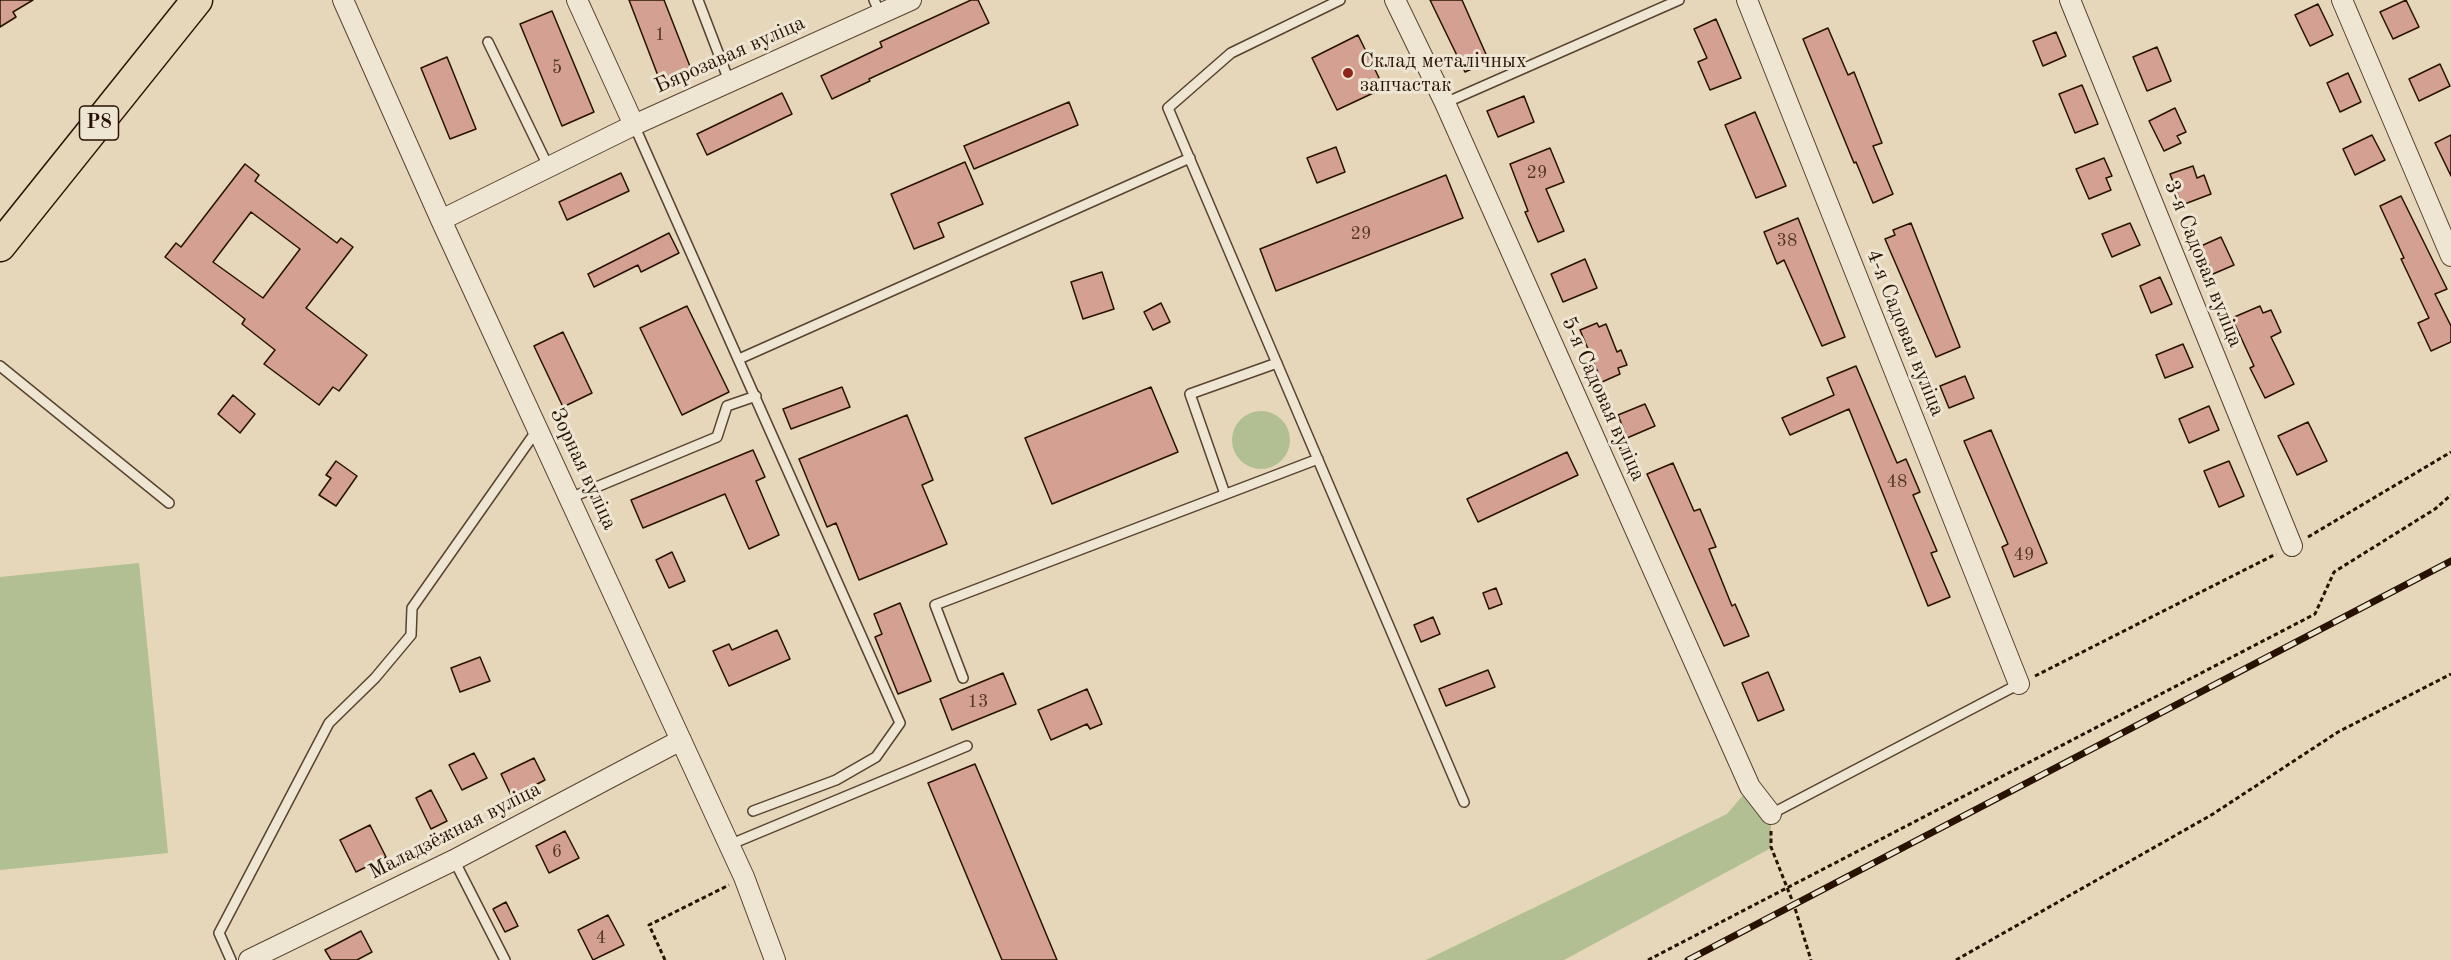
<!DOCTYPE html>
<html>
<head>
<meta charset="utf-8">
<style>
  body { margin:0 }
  canvas { display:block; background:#e6d7bb }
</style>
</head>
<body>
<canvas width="2451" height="960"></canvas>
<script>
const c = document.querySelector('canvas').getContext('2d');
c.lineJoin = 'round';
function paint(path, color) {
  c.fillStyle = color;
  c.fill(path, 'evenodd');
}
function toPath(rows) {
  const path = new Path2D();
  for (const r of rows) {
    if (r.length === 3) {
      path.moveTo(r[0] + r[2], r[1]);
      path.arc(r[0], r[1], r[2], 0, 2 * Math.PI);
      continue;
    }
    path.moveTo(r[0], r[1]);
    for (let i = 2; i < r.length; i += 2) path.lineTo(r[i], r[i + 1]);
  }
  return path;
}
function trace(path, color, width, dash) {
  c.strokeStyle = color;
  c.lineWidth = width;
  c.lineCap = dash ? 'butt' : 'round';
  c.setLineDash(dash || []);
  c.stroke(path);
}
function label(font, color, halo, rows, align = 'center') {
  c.font = font + ' "Old Standard TT",serif';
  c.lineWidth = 6;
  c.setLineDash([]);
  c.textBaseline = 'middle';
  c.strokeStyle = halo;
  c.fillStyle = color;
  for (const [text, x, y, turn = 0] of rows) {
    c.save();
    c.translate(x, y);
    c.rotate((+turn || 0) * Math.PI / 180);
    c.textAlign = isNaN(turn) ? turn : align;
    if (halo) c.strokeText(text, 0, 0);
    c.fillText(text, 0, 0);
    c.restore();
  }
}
const green = toPath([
  [1261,440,29],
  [139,563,168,853,0,870,0,577],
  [1750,787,1771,814,1771,848,1564,960,1426,960,1727,814]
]);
const building = toPath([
  [0,0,33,0,13,12,16,17,0,27,0,0],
  [629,0,664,0,691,69,660,81,629,0],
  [971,0,978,0,989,23,869,79,870,81,832,99,821,76,882,47,880,42,971,0],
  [1430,0,1462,0,1489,61,1465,72,1430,0],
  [2406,0,2419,27,2393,39,2380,12,2406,0],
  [2318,4,2333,35,2310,46,2295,15,2318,4],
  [552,11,594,112,562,126,520,24,552,11],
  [1716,19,1741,78,1710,90,1698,62,1707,58,1694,29,1716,19],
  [1828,28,1848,75,1854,72,1882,143,1873,146,1893,194,1873,203,1856,162,1854,163,1803,39,1828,28],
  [2056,32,2066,56,2043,66,2033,41,2056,32],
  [1358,35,1384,88,1337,110,1312,58,1358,35],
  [2157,47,2171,81,2147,91,2133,57,2157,47],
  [447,57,476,129,450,139,421,68,447,57],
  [2440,64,2450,86,2419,101,2409,79,2440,64],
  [2348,73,2361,102,2340,112,2327,83,2348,73],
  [2082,85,2098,124,2075,133,2059,94,2082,85],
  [782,93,792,114,707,155,697,134,782,93],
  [1524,96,1534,122,1498,137,1487,111,1524,96],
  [1069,102,1078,125,974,169,964,146,1069,102],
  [2175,108,2186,132,2177,136,2181,143,2164,151,2149,121,2175,108],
  [1755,112,1786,186,1756,198,1725,125,1755,112],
  [2372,135,2385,160,2355,175,2343,149,2372,135],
  [2451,135,2451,176,2435,143,2451,135],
  [1336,147,1345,172,1317,183,1307,158,1336,147],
  [1550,148,1564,182,1546,189,1564,231,1538,242,1525,212,1528,211,1510,164,1550,148],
  [2104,158,2112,176,2106,178,2111,190,2089,199,2076,169,2104,158],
  [965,162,983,204,938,223,944,237,914,249,891,194,965,162],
  [245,164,259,175,255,181,337,243,341,238,353,247,306,308,367,355,339,391,333,387,319,405,264,364,275,350,242,324,245,319,165,257,176,243,181,247,245,164],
  [251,212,300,249,263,298,213,262,251,212],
  [2193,166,2197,178,2204,175,2211,194,2182,205,2170,174,2193,166],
  [621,173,629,191,567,220,559,202,621,173],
  [1446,175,1463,218,1276,291,1260,249,1446,175],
  [2401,196,2447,289,2435,294,2451,326,2451,342,2431,351,2418,323,2429,318,2401,259,2404,258,2380,206,2401,196],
  [1798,218,1845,337,1822,346,1784,260,1777,264,1764,232,1798,218],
  [1911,223,1960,347,1936,357,1885,239,1895,235,1893,230,1911,223],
  [2130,223,2140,245,2112,257,2102,234,2130,223],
  [669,233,679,253,641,272,638,265,594,287,588,274,669,233],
  [2221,237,2234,265,2213,274,2201,246,2221,237],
  [1585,259,1597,288,1563,302,1551,274,1585,259],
  [1102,272,1114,309,1083,319,1071,282,1102,272],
  [2160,277,2172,304,2151,313,2140,286,2160,277],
  [1161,303,1170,322,1153,330,1144,312,1161,303],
  [687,306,729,392,682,415,640,328,687,306],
  [2260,306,2263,313,2271,310,2281,332,2271,337,2294,384,2265,398,2250,368,2254,366,2232,318,2260,306],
  [1597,323,1599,327,1606,324,1617,352,1621,350,1627,365,1618,368,1620,374,1602,382,1580,330,1597,323],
  [563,332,592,393,563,407,534,346,563,332],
  [2183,344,2193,367,2165,378,2156,355,2183,344],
  [1856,366,1897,463,1906,459,1920,492,1913,495,1937,551,1931,553,1950,597,1928,606,1849,409,1790,435,1782,418,1834,395,1827,378,1856,366],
  [1965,376,1974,398,1949,408,1940,386,1965,376],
  [842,387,850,407,791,429,783,409,842,387],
  [1151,387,1178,452,1052,504,1025,438,1151,387],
  [233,395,255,414,240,433,218,414,233,395],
  [1645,404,1655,426,1627,438,1618,415,1645,404],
  [2209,406,2219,430,2189,443,2179,419,2209,406],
  [907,415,933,480,922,485,947,544,859,580,836,523,827,527,799,459,907,415],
  [2308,422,2327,461,2297,475,2278,436,2308,422],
  [1991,430,2047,563,2014,577,2002,547,2008,544,1964,441,1991,430],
  [753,450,765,477,756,481,779,535,749,549,725,494,643,528,631,500,753,450],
  [1567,452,1578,475,1478,522,1467,499,1567,452],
  [336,461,357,476,336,506,319,495,331,478,326,475,336,461],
  [2229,461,2244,496,2219,507,2204,471,2229,461],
  [1673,463,1694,511,1700,509,1716,547,1709,549,1732,606,1735,604,1749,636,1724,646,1647,474,1673,463],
  [672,552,685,581,669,588,656,560,672,552],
  [1496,588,1502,604,1489,609,1483,593,1496,588],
  [900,603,931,681,898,694,875,637,882,634,874,614,900,603],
  [1433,617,1440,634,1421,642,1414,625,1433,617],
  [777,630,790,659,729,686,713,651,729,644,732,650,777,630],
  [480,657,490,681,460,692,451,668,480,657],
  [1488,670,1495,687,1446,706,1439,689,1488,670],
  [1768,672,1784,710,1758,721,1742,683,1768,672],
  [1003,673,1016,704,952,730,940,699,1003,673],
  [1087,689,1102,724,1090,729,1087,724,1051,740,1038,710,1087,689],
  [474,753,487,778,462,790,449,765,474,753],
  [534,758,545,780,512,797,501,774,534,758],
  [975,764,992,804,1057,960,1002,960,928,783,975,764],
  [431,790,447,821,431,829,416,798,431,790],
  [370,825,386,857,356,872,340,840,370,825],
  [565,831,579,858,549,873,536,846,565,831],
  [506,902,518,926,505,932,493,909,506,902],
  [608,915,624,945,593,960,578,930,608,915],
  [361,931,372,952,357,960,331,960,325,950,361,931]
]);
const path = toPath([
  [2308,537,2451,452],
  [2035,676,2276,554],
  [1771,831,1771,847,1794,905,1811,960],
  [665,960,649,925,729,885],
  [1648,960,2315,614,2334,572,2435,509,2451,495],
  [1956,960,2213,814,2338,732,2451,674]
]);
const lane = toPath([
  [698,0,729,81],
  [874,0,881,15],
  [1340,0,1231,53,1168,108,1464,802],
  [488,42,549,168],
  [1445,103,1679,0],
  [634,125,900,723,876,757,836,780,753,811],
  [739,359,1190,158],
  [0,366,169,503],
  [1225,494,1190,394,1277,363],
  [570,498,717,437,727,406,756,396],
  [963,678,935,605,1318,459],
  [1771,814,2019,684],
  [729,845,967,746],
  [454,860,505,960],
  [231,960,219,933,329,723,375,678,411,635,412,608,537,430]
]);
const street = toPath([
  [343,0,441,220,744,877,775,960],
  [577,0,634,125],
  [1395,0,1445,103,1750,787,1771,814],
  [1747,0,2019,684],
  [2070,0,2292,546],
  [2342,0,2451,256],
  [441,220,634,125,911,0],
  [249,960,454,860,681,740]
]);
const primary = toPath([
  [0,246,197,0]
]);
const rail = toPath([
  [1688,960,2451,561]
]);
const markers = [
  [1348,73,6,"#8f2418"]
];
const numberNames = [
  ["1",660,35],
  ["5",557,68],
  ["29",1537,173],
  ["29",1361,234],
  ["38",1787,241],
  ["48",1897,482],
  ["49",2024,555],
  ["13",978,702],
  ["6",557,852],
  ["4",601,938]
];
const shields = [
  [99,123,39]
];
const shieldNames = [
  ["Р8",99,123]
];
const streetNames = [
  ["Бярозавая вуліца",730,55,-24],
  ["3-я Садовая вуліца",2203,264,68],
  ["4-я Садовая вуліца",1905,333,68],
  ["5-я Садовая вуліца",1603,399,66],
  ["Зорная вуліца",583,469,65],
  ["Маладзёжная вуліца",455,831,-27]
];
const poiNames = [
  ["Склад металічных",1360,61],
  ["запчастак",1360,85]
];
paint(green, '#b1bf93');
paint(building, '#d4a091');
trace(building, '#271200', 1.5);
trace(lane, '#57432f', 12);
trace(street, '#57432f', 22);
trace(primary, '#271200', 33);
trace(path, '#271200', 3, [4.5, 3]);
trace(lane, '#efe5d3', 9);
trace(street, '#efe5d3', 20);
trace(primary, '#e6d7bb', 30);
trace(rail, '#271200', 7);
trace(rail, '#efe5d3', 4.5, [14]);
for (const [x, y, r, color] of markers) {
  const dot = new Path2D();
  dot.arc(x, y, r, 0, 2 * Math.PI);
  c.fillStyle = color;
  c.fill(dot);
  trace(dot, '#efe5d3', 2);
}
label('18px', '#523624', null, numberNames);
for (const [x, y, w] of shields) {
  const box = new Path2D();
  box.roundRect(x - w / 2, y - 17, w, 34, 4.5);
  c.fillStyle = '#efe5d3';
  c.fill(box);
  trace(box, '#271200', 1.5);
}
label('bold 20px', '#271200', null, shieldNames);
label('21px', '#271200', '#efe5d3', streetNames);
label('21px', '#271200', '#efe5d3', poiNames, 'left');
</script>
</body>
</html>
